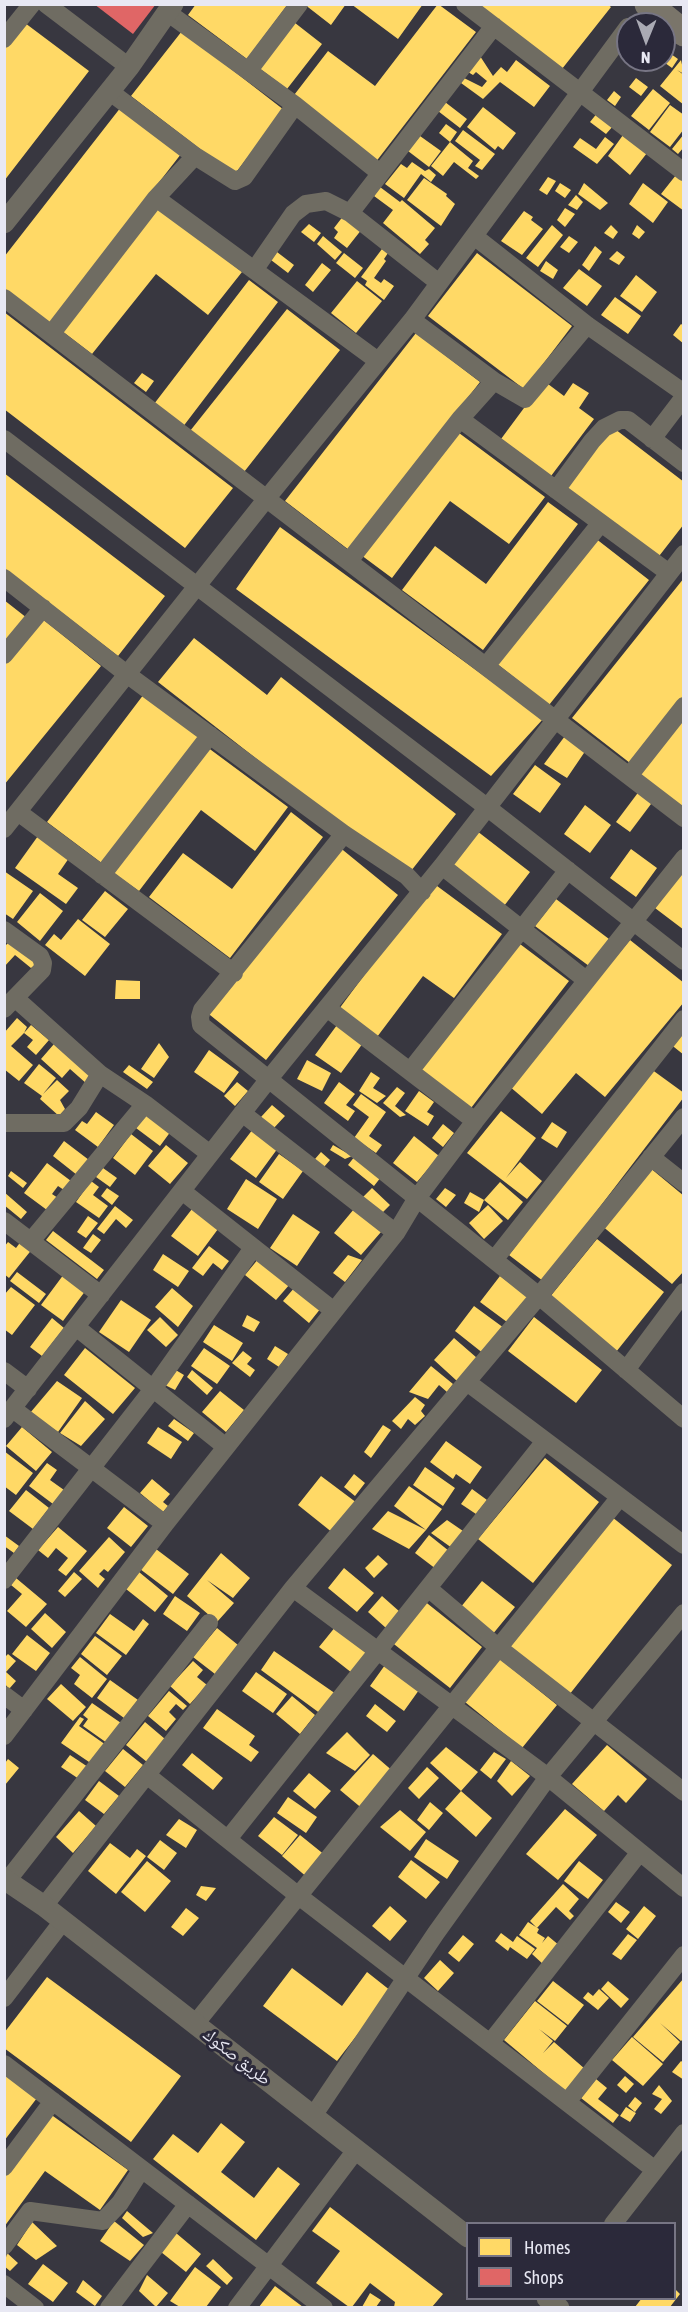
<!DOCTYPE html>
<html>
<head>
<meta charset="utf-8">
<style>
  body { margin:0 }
  #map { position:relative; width:688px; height:2312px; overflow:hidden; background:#383740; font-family:"Asap Condensed",sans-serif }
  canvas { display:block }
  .frame { position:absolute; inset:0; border:6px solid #e8e8f3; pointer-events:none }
  .legend { position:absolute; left:466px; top:2222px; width:210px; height:78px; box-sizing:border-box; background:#2b293a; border:2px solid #777584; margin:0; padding:8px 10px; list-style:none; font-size:18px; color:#e8e8f3 }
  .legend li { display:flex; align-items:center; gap:12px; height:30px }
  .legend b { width:30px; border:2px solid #777584 }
  .north { position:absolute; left:616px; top:12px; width:60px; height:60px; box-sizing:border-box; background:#2b293a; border:2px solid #777584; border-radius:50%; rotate:181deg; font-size:16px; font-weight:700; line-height:24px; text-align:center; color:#e8e8f3 }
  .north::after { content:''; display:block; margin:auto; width:21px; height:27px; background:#aaaab4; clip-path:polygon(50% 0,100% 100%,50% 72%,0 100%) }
</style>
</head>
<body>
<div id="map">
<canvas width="688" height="2312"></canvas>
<div class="frame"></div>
<ul class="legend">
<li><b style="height:16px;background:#ffd966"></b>Homes</li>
<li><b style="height:16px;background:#e06666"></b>Shops</li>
</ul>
<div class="north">N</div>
</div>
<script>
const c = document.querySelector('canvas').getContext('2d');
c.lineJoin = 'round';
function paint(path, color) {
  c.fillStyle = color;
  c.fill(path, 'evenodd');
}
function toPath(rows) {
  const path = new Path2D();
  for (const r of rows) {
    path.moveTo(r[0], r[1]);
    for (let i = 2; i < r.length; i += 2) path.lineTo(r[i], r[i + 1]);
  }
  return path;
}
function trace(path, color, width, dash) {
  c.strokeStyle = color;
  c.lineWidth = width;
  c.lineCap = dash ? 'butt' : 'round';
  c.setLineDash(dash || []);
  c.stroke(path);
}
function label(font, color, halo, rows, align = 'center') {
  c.font = font + ' "Asap Condensed","Noto Naskh Arabic",sans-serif';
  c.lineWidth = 6;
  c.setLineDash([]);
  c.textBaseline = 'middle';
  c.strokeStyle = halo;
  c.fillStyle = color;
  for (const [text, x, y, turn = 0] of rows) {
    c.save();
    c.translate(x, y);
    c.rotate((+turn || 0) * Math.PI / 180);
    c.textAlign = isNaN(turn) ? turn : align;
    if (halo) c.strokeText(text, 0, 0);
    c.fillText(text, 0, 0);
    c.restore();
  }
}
const homes = toPath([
  [196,4,288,4,247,59,188,15],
  [304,4,346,4,331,25],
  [351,4,423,4,398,39],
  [438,4,476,32,375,163,291,99,328,51,375,86],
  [469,4,607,4,611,7,558,74],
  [290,19,322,44,287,89,255,65],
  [21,20,89,71,4,181,4,41],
  [182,31,284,110,234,175,131,96],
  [664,49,678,59,672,68,661,60,664,60],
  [480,56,493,76,501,67,507,72,516,60,550,86,534,107,500,82,483,99,461,83,464,78,482,87,487,81,476,72,473,75,468,72],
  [681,60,684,74,677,70,684,75,684,105,660,86],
  [636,78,648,87,641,96,629,87],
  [653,89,670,103,649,130,631,116],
  [614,91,621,97,615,106,607,100],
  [445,102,467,119,460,128,438,111],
  [670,105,684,115,684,129,670,147,650,132],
  [121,107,181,154,49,324,4,289,4,257],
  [483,107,516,133,503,150,498,146,495,150,467,127],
  [598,112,614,125,606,134,590,122],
  [446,124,457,132,450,142,439,133],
  [463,130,495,154,482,170,475,166,480,160,455,141],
  [684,134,684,147,678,154,672,149],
  [623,135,647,153,630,175,608,156],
  [420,136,441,151,429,167,408,151],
  [605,137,614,144,597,164,573,147,580,138,596,149],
  [450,142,473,161,468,168,479,176,476,179,454,162,443,176,431,166],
  [412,162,425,171,429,169,436,175,431,182,421,174,404,198,385,184,401,164,407,168],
  [676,175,684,181,684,211,661,194],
  [548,177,556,181,547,195,539,190],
  [424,178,447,194,446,196,455,204,441,226,407,200],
  [560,183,571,190,565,198,555,191],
  [584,183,608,203,600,210,578,194],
  [643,183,668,202,653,223,629,204],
  [380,187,400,202,402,200,435,228,425,240,429,244,420,254,383,223,393,210,374,196],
  [576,195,583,202,577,210,568,205],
  [155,204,242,272,208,315,156,274,92,354,58,328],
  [565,208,575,214,565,227,557,220],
  [524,211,533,217,531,220,543,229,522,255,501,241],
  [344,215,362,229,347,248,334,238,338,232,334,228],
  [309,224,321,233,314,242,301,232],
  [552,225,563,235,538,267,526,258],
  [611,225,618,232,613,239,604,233],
  [637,225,645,232,639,239,632,234],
  [323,236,342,252,335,260,317,244],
  [569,236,578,242,569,253,560,247],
  [595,246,602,252,589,271,582,265],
  [382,249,388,253,384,259,386,261,374,278,381,283,384,279,394,286,384,300,365,285,367,281,361,277],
  [617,251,625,257,619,265,609,259],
  [277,252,294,265,288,273,271,260],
  [344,253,363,268,355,278,336,263],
  [477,253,572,326,524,389,428,316],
  [546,261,558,270,553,279,540,271],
  [322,263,331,270,313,292,305,285],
  [579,269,602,286,587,306,563,288],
  [636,275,657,292,642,312,620,296],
  [249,280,278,302,182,428,154,404],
  [357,281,382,301,356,333,331,313],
  [615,297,641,316,628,334,601,315],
  [287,309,340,350,244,472,190,431],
  [4,312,233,488,185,548,4,409],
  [681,324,684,326,684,344,673,335],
  [416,333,480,382,349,550,285,501],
  [142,373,154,381,146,392,134,383],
  [544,381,564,396,573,383,589,393,579,408,594,419,551,476,501,439],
  [611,426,684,482,684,524,656,560,563,489],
  [455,430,545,497,509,544,450,501,392,578,361,555],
  [4,473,165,596,118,656,4,568],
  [548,502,578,524,483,650,402,590,435,546,486,584],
  [280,527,543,719,491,776,236,589],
  [595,538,649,580,549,705,496,663],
  [684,578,684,695,630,763,572,718],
  [4,600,27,618,4,646],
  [40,617,101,666,4,785,4,660],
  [194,638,267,695,281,677,456,814,407,876,158,682],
  [144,694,200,736,103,864,47,822],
  [684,709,684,808,636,771],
  [565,736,586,750,567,778,544,764],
  [207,747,288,807,255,851,201,810,139,891,112,872],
  [535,765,561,784,540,813,513,794],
  [640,790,654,800,630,832,616,822],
  [585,805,611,825,590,853,564,834],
  [291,812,323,837,230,958,149,897,183,853,232,889],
  [477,831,530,872,504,906,450,865],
  [38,836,69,858,58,874,78,888,66,904,15,868],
  [338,846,398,895,266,1060,205,1011],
  [631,849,657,868,636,897,610,878],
  [684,870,684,930,655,908],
  [4,871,33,891,13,919,4,913],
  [433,883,502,934,454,998,423,976,377,1037,339,1009],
  [105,891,128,909,105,937,82,920],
  [40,893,63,911,40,941,17,922],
  [556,899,609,939,589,966,535,926],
  [78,919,110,944,85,976,45,945,54,934,61,940],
  [11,940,37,963,31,968,15,955,4,967,4,947],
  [630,940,684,983,684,1002,605,1097,576,1073,542,1114,509,1086],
  [516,941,569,981,471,1108,418,1068],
  [116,980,140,981,140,999,115,999],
  [17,1018,27,1027,24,1033,11,1046,33,1065,19,1081,4,1069,4,1033],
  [31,1025,49,1040,36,1055,27,1047,33,1040,24,1033],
  [337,1025,363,1043,341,1073,315,1055],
  [684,1025,684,1055,669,1043],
  [159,1043,169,1057,154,1078,141,1069],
  [54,1044,93,1078,87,1084,70,1069,62,1078,41,1059],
  [209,1050,239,1072,224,1093,194,1072],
  [307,1060,331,1073,322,1091,297,1079],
  [39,1064,56,1078,43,1094,57,1080,69,1091,60,1100,65,1109,59,1116,40,1099,42,1096,24,1083],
  [129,1065,153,1082,147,1089,123,1072],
  [651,1069,684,1093,684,1097,543,1281,509,1255],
  [371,1072,380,1078,373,1088,386,1096,377,1103,359,1091],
  [237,1082,248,1091,235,1106,224,1096],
  [339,1082,355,1094,346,1105,355,1111,348,1121,324,1103],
  [397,1087,405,1093,395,1106,406,1115,400,1117,383,1103],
  [419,1091,434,1102,427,1112,434,1116,428,1126,405,1111],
  [361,1094,386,1112,369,1136,382,1145,376,1153,354,1138,369,1117,353,1105],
  [272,1105,285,1116,273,1129,261,1117],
  [501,1111,536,1138,506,1178,520,1162,542,1181,527,1199,467,1153],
  [96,1112,114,1125,98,1147,75,1130,82,1121,87,1124],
  [147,1113,171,1131,160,1146,136,1128],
  [552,1122,567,1132,557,1148,541,1138],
  [443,1124,454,1133,443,1147,432,1138],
  [253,1129,278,1148,256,1178,230,1159],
  [131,1134,153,1151,135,1175,113,1158],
  [414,1136,439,1156,417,1182,393,1163],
  [64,1141,89,1160,77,1175,53,1156],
  [166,1145,188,1163,170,1184,148,1166],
  [333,1145,352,1156,345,1159,330,1150],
  [321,1152,330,1160,324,1167,315,1159],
  [279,1154,303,1171,283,1199,259,1182],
  [355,1156,381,1177,374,1186,348,1165],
  [47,1163,71,1181,64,1190,58,1186,52,1194,61,1200,51,1213,24,1193],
  [649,1167,684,1196,684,1271,672,1284,601,1225],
  [103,1168,117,1178,110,1187,96,1177],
  [11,1171,27,1183,23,1188,8,1176],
  [246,1179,277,1199,258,1229,227,1209],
  [91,1181,99,1187,93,1195,108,1206,99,1218,76,1202],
  [500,1182,523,1202,508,1220,484,1200],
  [107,1188,119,1196,112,1205,101,1196],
  [372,1188,390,1205,381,1214,363,1197],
  [445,1188,456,1195,446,1207,436,1199],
  [4,1192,27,1212,21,1219,4,1205],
  [470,1192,484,1200,479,1212,464,1203],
  [488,1205,503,1221,484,1239,469,1223],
  [115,1206,133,1220,126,1228,116,1219,104,1234,97,1229],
  [192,1209,218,1229,198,1256,171,1236],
  [354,1209,381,1232,361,1255,334,1233],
  [293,1214,320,1232,297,1266,270,1248],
  [88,1216,98,1223,86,1238,77,1232],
  [53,1231,104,1270,97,1279,46,1240],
  [93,1234,101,1240,91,1253,83,1248],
  [597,1239,664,1292,616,1352,549,1298],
  [22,1240,33,1248,9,1278,4,1274,4,1247,8,1242,16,1248],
  [209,1246,229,1261,222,1270,213,1263,203,1276,192,1268],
  [163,1254,189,1271,178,1287,153,1270],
  [348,1255,362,1260,345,1282,333,1273],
  [259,1258,290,1284,276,1300,245,1275],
  [17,1272,46,1294,39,1303,10,1281],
  [64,1274,86,1290,63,1321,41,1305],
  [500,1276,531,1299,511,1325,480,1302],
  [11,1287,35,1305,12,1335,4,1329,4,1295],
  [295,1287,321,1308,309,1323,283,1301],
  [172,1288,193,1306,178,1327,155,1307],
  [121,1300,151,1320,129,1352,99,1332],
  [474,1306,504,1328,484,1354,455,1331],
  [247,1315,260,1322,254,1332,242,1326],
  [160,1317,178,1335,166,1347,147,1330],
  [534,1317,602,1370,576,1403,508,1351],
  [52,1318,64,1328,42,1356,30,1347],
  [214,1325,243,1343,232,1361,203,1342],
  [454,1338,477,1358,457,1381,434,1360],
  [275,1346,288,1354,279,1367,267,1359],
  [85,1348,135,1388,113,1414,64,1375],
  [204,1348,230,1366,217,1384,191,1366],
  [243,1351,252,1358,247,1364,255,1370,250,1377,232,1363],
  [431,1366,453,1384,447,1392,439,1385,428,1399,409,1392],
  [174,1369,184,1375,175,1390,165,1385],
  [192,1370,213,1388,207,1395,187,1377],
  [57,1381,82,1398,58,1432,30,1413],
  [220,1391,244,1410,226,1432,202,1412],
  [415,1397,425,1405,421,1411,425,1416,415,1425,408,1419,401,1429,392,1421],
  [85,1401,105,1419,81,1446,60,1433],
  [174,1419,194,1433,188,1441,168,1426],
  [383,1425,391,1430,371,1458,364,1452],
  [22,1427,52,1452,36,1471,6,1446],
  [158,1427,182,1442,171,1459,147,1443],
  [446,1441,482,1467,470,1484,456,1474,453,1479,430,1462],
  [4,1451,33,1473,16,1495,4,1486],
  [545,1458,599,1502,533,1583,478,1539],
  [47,1463,57,1470,50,1480,64,1490,53,1504,29,1486],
  [425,1467,455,1488,443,1506,413,1485],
  [354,1474,365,1483,355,1496,344,1487],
  [321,1476,357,1503,333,1533,298,1505],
  [152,1479,170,1494,163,1502,168,1506,163,1512,140,1493],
  [409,1486,442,1509,426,1530,394,1506],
  [472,1489,487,1500,476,1514,461,1504],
  [26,1490,49,1508,33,1529,9,1511],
  [124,1507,148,1526,131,1547,107,1528],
  [388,1511,426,1530,409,1549,372,1529],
  [612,1517,672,1565,569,1695,509,1648],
  [447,1520,463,1531,452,1548,431,1533],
  [58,1527,87,1551,66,1576,58,1570,68,1558,56,1548,48,1558,38,1550],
  [4,1535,19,1546,14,1553,4,1546],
  [429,1535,449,1551,436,1569,415,1553],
  [109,1537,125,1552,108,1572,104,1569,99,1574,105,1579,98,1588,79,1571],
  [156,1549,189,1574,173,1594,140,1569],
  [221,1553,250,1578,233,1598,207,1580,234,1603,217,1622,187,1596],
  [378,1555,388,1564,374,1578,365,1568],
  [344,1568,374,1593,357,1612,328,1588],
  [74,1572,82,1579,65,1597,58,1591],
  [139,1572,168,1596,155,1612,126,1589],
  [16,1578,47,1604,26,1627,7,1611,22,1594,11,1585],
  [482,1581,515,1607,492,1635,460,1608],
  [175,1596,200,1613,187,1631,163,1614],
  [382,1596,400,1612,386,1628,368,1612],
  [423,1600,482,1647,450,1688,390,1641],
  [45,1613,66,1632,52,1648,31,1629],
  [110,1614,134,1631,143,1619,149,1624,126,1655,96,1633],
  [336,1626,368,1652,352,1673,319,1647],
  [217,1628,238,1645,215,1674,193,1657],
  [27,1635,50,1653,36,1671,12,1654],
  [95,1636,122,1656,107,1675,81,1654],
  [274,1651,336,1694,321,1714,261,1670],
  [8,1654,16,1661,6,1672,16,1681,9,1689,5,1684,4,1658],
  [80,1657,107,1679,92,1698,74,1684,80,1675,71,1668],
  [500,1659,557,1705,522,1748,465,1702],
  [193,1661,203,1670,197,1677,207,1685,190,1704,170,1686],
  [385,1665,419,1690,404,1711,370,1686],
  [256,1672,287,1694,273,1713,242,1691],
  [110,1680,138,1700,124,1718,97,1698],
  [61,1684,86,1707,73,1721,47,1699],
  [169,1691,187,1706,183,1710,176,1704,169,1712,176,1719,166,1731,148,1716],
  [292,1696,315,1715,300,1734,276,1714],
  [92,1703,121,1723,107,1743,83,1726,88,1719,83,1715],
  [375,1704,396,1721,387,1732,366,1716],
  [217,1709,255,1736,249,1745,259,1752,251,1762,203,1728],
  [80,1717,84,1719,79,1726,106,1745,92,1764,61,1743],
  [145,1722,165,1739,147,1762,126,1745],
  [347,1732,370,1755,355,1771,326,1753],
  [607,1745,647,1779,626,1803,618,1795,604,1811,572,1784],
  [446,1747,478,1772,461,1791,430,1763],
  [123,1749,143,1765,125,1787,105,1771],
  [494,1752,506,1759,491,1779,480,1770],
  [192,1753,223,1778,213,1790,182,1765],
  [373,1754,395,1773,364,1810,340,1790],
  [70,1755,91,1769,82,1781,61,1767],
  [8,1759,19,1768,5,1785,5,1763],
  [511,1761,530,1776,512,1796,497,1781],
  [427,1767,439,1778,419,1799,408,1788],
  [309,1773,331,1791,315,1809,293,1791],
  [99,1781,119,1796,104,1814,85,1800],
  [461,1791,492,1818,476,1837,445,1809],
  [288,1797,317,1817,306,1833,277,1813],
  [430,1802,443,1813,429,1830,417,1820],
  [565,1809,597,1835,558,1880,526,1854],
  [400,1810,426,1832,410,1851,380,1827],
  [79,1811,96,1826,73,1853,56,1837],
  [274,1817,298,1835,282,1855,258,1836],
  [179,1819,197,1830,186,1848,166,1835],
  [300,1835,326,1856,308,1878,282,1856],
  [426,1839,459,1861,447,1879,414,1857],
  [160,1840,177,1853,164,1870,147,1857],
  [110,1843,130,1858,137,1849,146,1856,116,1894,88,1871],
  [411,1860,440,1882,426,1899,398,1877],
  [147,1861,171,1881,145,1912,121,1892],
  [579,1861,603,1880,588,1899,564,1881],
  [563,1884,579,1899,569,1911,574,1916,570,1920,556,1907,537,1928,530,1921],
  [201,1886,216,1888,206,1901,196,1895],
  [616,1902,630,1912,621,1923,608,1912],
  [390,1906,407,1921,390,1941,372,1926],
  [644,1906,656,1916,638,1939,626,1929],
  [186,1908,199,1918,183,1936,171,1927],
  [528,1922,539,1929,537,1933,545,1938,542,1943,548,1936,560,1946,544,1965,532,1954,537,1948,519,1935],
  [501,1933,513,1942,517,1936,535,1949,527,1959,510,1947,508,1951,495,1941],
  [628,1934,637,1940,621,1960,612,1954],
  [463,1935,474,1944,459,1962,448,1953],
  [440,1960,454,1973,438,1991,424,1978],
  [292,1968,342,2006,367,1972,391,1991,337,2061,263,2006],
  [47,1977,181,2076,131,2142,4,2048,4,2033],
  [684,1978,684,2038,681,2041,660,2023,680,2042,663,2062,633,2037],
  [553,1981,584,2005,568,2025,537,2001],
  [608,1981,629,1999,621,2008,601,1989],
  [599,1989,609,1998,598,2010,583,1998,588,1992,593,1996],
  [535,2001,567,2026,555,2041,539,2029,553,2041,543,2053,554,2042,585,2069,565,2091,504,2040],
  [632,2037,663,2064,643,2086,612,2060],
  [681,2061,684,2063,684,2080,672,2072],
  [4,2073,37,2098,4,2141],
  [625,2076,634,2084,626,2093,617,2085],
  [596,2079,607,2088,598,2099,619,2115,613,2123,581,2098],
  [659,2085,672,2101,661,2114,654,2109,662,2099,652,2094],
  [635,2097,642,2103,635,2112,628,2106],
  [626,2107,636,2113,630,2122,620,2116],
  [46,2111,128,2170,100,2210,45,2171,4,2227,4,2169],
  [221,2123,245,2142,221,2172,254,2198,278,2167,300,2184,256,2240,153,2159,173,2134,198,2153],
  [330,2207,443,2294,432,2307,394,2307,395,2302,370,2283,352,2307,349,2307,316,2283,340,2251,312,2231],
  [127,2211,153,2233,143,2237,122,2218],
  [114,2221,144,2245,130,2261,100,2241],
  [32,2222,57,2246,36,2260,17,2245],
  [176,2233,201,2254,186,2272,161,2252],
  [7,2253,18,2263,10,2271,4,2266],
  [213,2259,233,2278,227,2285,206,2266],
  [43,2264,68,2283,53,2302,28,2284],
  [195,2267,221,2287,206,2307,180,2307,170,2301],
  [147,2275,168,2293,156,2307,139,2291],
  [83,2280,102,2296,95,2306,76,2292],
  [275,2286,303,2307,259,2307],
  [675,2289,680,2294,670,2307,635,2307,642,2298,674,2298],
  [370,2293,381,2300,376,2307,362,2307]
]);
const shops = toPath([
  [94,4,156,4,133,34]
]);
const minor = toPath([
  [46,4,129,67],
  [465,4,684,172],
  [167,12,295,105,380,173],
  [4,39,32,4],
  [249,70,299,4],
  [109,91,195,156,235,181,244,177,295,105],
  [156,198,378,361],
  [350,213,494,26],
  [474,236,587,325,684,393],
  [255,269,293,214,306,204,326,201,350,213,439,283],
  [4,298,684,818],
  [412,320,494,381,525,399,587,325],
  [52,333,156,198,195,156],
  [460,419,669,573],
  [4,439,488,808,684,961],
  [652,439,684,397],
  [556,490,592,441,604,428,620,420,628,420,684,463],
  [349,561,460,419,494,381],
  [4,578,128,675,344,834,407,876,422,892],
  [4,655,43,608],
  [486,666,600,524],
  [629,776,684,706],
  [18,812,234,973],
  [4,829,267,498,412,320,628,27],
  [344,834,202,1010,200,1017,201,1025,539,1296,684,1419],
  [442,866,586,980],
  [102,875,210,735],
  [4,930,40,956,43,963,42,970,4,1009],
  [15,998,100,1074,145,1104,210,1154],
  [327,1008,475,1121],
  [410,1071,568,870],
  [242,1113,396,1233],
  [4,1123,64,1123,79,1108,100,1074],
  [651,1157,684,1183],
  [182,1191,334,1311],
  [4,1221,101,1295],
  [31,1241,145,1104],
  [494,1260,684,1019],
  [76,1327,226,1447],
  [626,1370,684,1292],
  [4,1371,28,1389],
  [467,1382,684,1545],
  [13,1409,165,1524],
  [4,1419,268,1080,442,866,684,554],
  [4,1580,153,1389,253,1248],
  [293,1588,548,1777,684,1888],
  [428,1588,499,1648,684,1792],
  [4,1695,24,1710],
  [4,1736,165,1524,396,1233,417,1198,475,1121,684,858],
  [148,1776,300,1897,655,2170],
  [228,1839,545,1441],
  [7,1881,209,1623],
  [44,1906,293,1588,539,1296,684,1117],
  [4,1998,63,1921],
  [195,2024,620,1497],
  [490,2043,640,1852],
  [4,2064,324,2308],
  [567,2102,684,1955],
  [313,2116,436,1933,548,1777,684,1613],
  [4,2167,53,2101],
  [613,2224,684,2133],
  [4,2246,30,2211,103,2221,120,2203,141,2170],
  [4,2284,35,2308],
  [109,2308,188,2204],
  [237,2308,356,2150]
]);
const tertiary = toPath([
  [4,223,129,67,173,4],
  [4,1879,44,1906,468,2237],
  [547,2298,559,2308]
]);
const primary = toPath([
  [648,4,684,33]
]);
const streetNames = [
  ["طريق صكوك",237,2057,38]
];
paint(homes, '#ffd966');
paint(shops, '#e06666');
trace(minor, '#6f6c62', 18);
trace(tertiary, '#6f6c62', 21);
trace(primary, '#7a756a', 27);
label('18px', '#e8e8f3', '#2b293a', streetNames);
</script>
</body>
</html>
